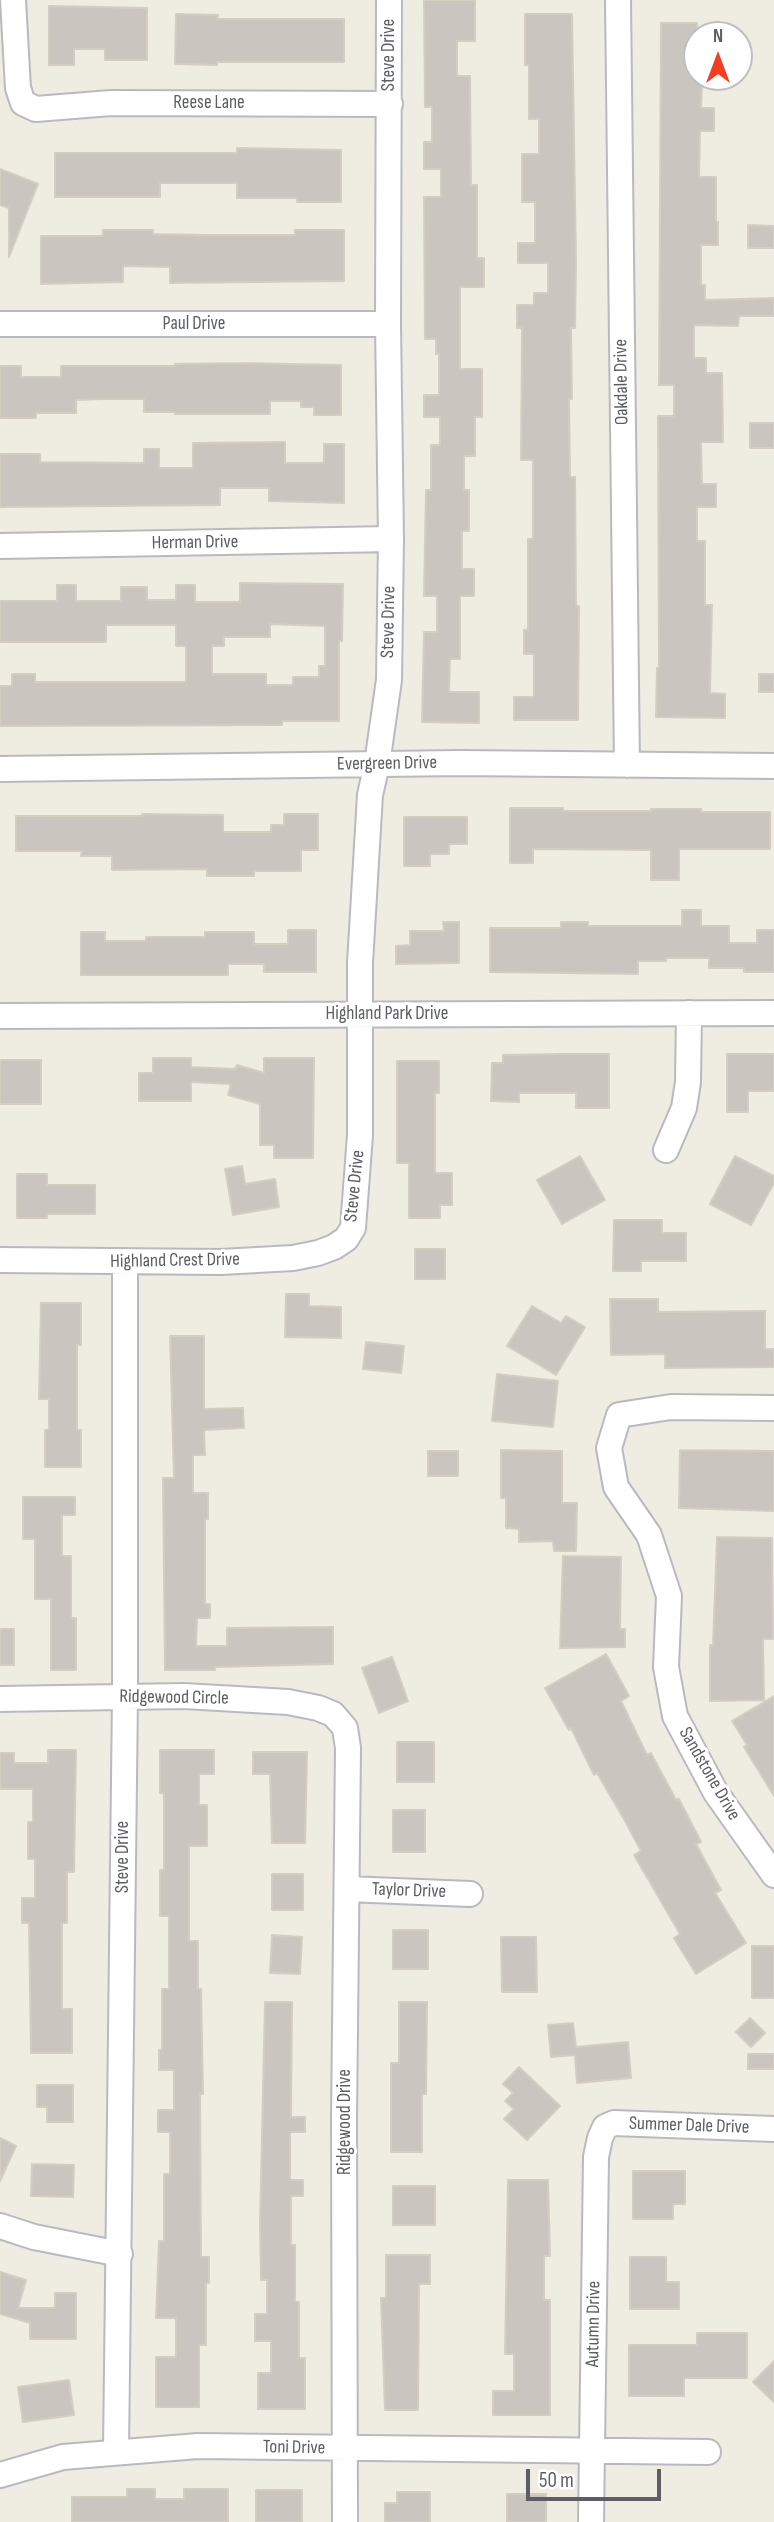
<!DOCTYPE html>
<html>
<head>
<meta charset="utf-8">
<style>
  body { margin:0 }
  #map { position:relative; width:774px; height:2522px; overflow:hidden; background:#efece2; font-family:"Sofia Sans Condensed",sans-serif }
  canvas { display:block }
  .north { position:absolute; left:683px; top:21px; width:70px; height:70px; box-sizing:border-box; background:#fff; border:2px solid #bdbfc1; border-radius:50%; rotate:0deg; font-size:19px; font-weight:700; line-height:28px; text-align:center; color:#5b5e64 }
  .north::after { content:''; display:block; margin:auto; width:24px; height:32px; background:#f53c22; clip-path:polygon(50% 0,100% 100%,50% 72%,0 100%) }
  .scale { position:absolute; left:526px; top:2469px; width:135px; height:32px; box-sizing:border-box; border:4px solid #5b5e64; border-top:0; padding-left:9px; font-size:21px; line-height:24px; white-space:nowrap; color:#5b5e64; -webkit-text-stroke:5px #fff; paint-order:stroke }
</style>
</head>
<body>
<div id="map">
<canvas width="774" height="2522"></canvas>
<div class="north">N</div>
<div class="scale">50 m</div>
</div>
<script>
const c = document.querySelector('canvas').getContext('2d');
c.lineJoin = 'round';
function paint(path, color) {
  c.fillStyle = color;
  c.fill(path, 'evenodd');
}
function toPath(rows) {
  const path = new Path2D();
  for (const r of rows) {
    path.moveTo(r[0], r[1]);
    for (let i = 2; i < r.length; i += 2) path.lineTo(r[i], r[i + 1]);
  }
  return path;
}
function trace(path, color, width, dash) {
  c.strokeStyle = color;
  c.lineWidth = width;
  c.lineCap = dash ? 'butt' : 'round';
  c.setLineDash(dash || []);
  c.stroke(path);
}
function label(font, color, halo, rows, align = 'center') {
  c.font = font + ' "Sofia Sans Condensed",sans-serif';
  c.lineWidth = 6;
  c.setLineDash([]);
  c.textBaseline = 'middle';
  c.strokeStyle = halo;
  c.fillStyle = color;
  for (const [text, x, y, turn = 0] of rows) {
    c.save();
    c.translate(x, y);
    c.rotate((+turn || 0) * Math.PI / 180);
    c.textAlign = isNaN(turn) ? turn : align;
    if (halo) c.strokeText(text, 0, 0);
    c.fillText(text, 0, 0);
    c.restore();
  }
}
const building = toPath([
  [424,0,475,0,475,41,457,41,457,76,470,76,471,185,477,185,477,258,484,258,484,287,460,287,460,369,482,369,482,417,475,417,475,456,464,456,464,490,469,490,469,531,462,531,462,569,474,569,474,596,460,596,460,659,450,659,449,692,479,692,479,723,422,722,424,632,437,632,437,596,424,596,426,490,431,490,431,445,440,445,440,417,424,417,424,395,439,395,439,354,436,354,436,339,425,339,424,197,441,197,441,169,424,169,424,142,432,142,432,107,425,107,424,0],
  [49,6,147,8,147,60,105,60,105,49,74,49,74,65,49,65,49,6],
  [176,14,218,15,217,19,344,19,344,62,217,62,217,65,175,64,176,14],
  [525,14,572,14,576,263,575,328,571,328,572,399,569,399,570,477,575,477,576,606,579,606,578,720,514,720,514,697,534,697,534,654,524,654,524,630,528,630,528,539,533,539,533,460,521,460,522,328,517,328,517,305,534,305,534,293,548,293,548,263,518,263,518,243,535,243,535,202,522,202,522,154,539,154,539,119,529,119,529,65,525,65,525,14],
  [661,23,697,23,697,83,702,83,701,108,714,108,714,131,700,131,699,177,716,177,716,222,718,222,718,245,701,245,701,285,705,285,705,300,774,298,774,316,739,316,738,326,694,325,694,358,706,358,706,373,722,373,723,442,701,442,702,484,716,484,716,507,697,507,697,541,705,541,705,605,712,605,710,693,725,694,725,718,656,717,657,668,659,668,658,416,674,416,674,385,659,385,661,23],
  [237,148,341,150,341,202,297,202,297,198,237,198,237,183,160,183,160,197,55,197,55,153,237,153,237,148],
  [0,169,38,184,9,257,9,208,0,205,0,169],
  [748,225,774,226,774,248,748,248,748,225],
  [103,230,153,230,153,234,206,235,295,235,295,230,344,230,344,281,170,283,170,267,123,266,123,282,41,284,41,236,103,236,103,230],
  [239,363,341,365,341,415,314,415,314,407,301,407,301,401,270,401,270,414,175,414,175,412,144,412,144,399,102,399,76,400,76,413,36,413,36,418,0,418,0,366,21,366,21,377,61,377,61,366,175,366,175,364,239,363],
  [750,423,774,423,774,448,750,448,750,423],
  [285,442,285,463,324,463,324,444,344,444,344,503,269,501,269,488,220,488,220,505,0,507,0,454,40,454,40,462,144,463,144,449,159,449,159,468,193,468,193,443,285,442],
  [240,583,343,584,342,641,339,641,339,721,282,721,282,725,0,726,0,686,12,686,12,674,35,674,35,682,186,682,186,646,176,646,176,625,106,625,106,642,0,642,0,601,57,601,57,585,76,585,76,601,121,601,121,587,147,587,147,600,176,600,176,585,195,585,195,602,240,602,240,583],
  [270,624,325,626,325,666,319,666,319,677,293,677,293,685,266,685,266,674,212,674,212,646,224,646,224,637,270,637,270,624],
  [759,674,774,674,774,692,759,692,759,674],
  [510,808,563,808,563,811,651,811,651,809,701,809,701,812,770,812,770,849,679,849,679,880,651,880,651,850,533,849,533,863,510,863,510,808],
  [142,814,223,815,223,832,271,832,271,825,284,825,284,814,318,814,318,850,301,850,301,871,254,871,254,876,207,876,207,869,112,870,112,856,81,856,82,851,16,851,16,816,142,816,142,814],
  [404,817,467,817,467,844,449,844,449,854,430,854,430,866,404,866,404,817],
  [682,910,701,910,701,926,729,926,729,943,757,943,757,930,774,930,774,972,744,972,744,968,709,968,709,958,666,958,666,961,638,961,638,974,490,972,490,928,561,928,561,922,588,922,588,926,682,926,682,910],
  [443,922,459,922,459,963,396,964,396,946,410,945,410,931,444,931,443,922],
  [288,930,316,930,316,972,264,972,264,964,228,964,228,975,81,975,81,932,105,932,105,941,146,941,146,937,205,937,205,932,254,932,254,944,288,944,288,930],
  [561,1054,609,1054,609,1108,576,1108,576,1093,519,1093,519,1102,491,1101,492,1063,503,1063,503,1055,561,1054],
  [727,1054,774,1054,774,1091,748,1091,748,1112,727,1112,727,1054],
  [153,1058,191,1058,191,1067,235,1069,237,1065,264,1073,264,1058,314,1058,313,1158,274,1158,274,1145,260,1145,260,1104,228,1095,231,1084,191,1082,191,1101,139,1101,139,1073,153,1073,153,1058],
  [0,1060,41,1060,41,1104,0,1104,0,1060],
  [397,1061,439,1061,439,1093,435,1093,435,1173,452,1173,452,1205,440,1205,440,1218,409,1218,409,1163,397,1163,397,1061],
  [580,1156,605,1200,562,1224,537,1180,580,1156],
  [735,1156,774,1176,774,1183,751,1225,710,1204,735,1156],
  [242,1166,245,1184,275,1179,279,1207,233,1215,225,1169,242,1166],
  [17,1174,47,1174,47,1185,95,1185,95,1214,47,1214,47,1218,17,1218,17,1174],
  [614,1220,662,1220,662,1233,686,1233,686,1261,641,1261,641,1271,613,1271,614,1220],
  [415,1249,445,1249,445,1279,415,1279,415,1249],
  [286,1294,309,1294,309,1306,341,1307,341,1338,285,1337,286,1294],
  [610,1299,658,1299,658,1312,765,1311,765,1349,774,1349,774,1367,665,1368,665,1354,611,1355,610,1299],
  [41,1303,81,1303,81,1345,77,1345,77,1430,81,1430,81,1467,45,1467,45,1430,49,1430,49,1399,39,1399,41,1303],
  [532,1306,561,1323,566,1316,585,1327,556,1375,507,1346,532,1306],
  [170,1336,204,1336,204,1409,243,1408,244,1428,204,1430,205,1455,193,1455,193,1493,208,1493,208,1519,205,1519,205,1604,210,1604,210,1618,197,1618,196,1646,227,1646,227,1628,333,1627,333,1664,215,1667,215,1670,165,1670,163,1478,174,1478,170,1336],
  [366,1342,404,1346,401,1373,363,1369,366,1342],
  [497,1374,558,1381,553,1427,492,1421,497,1374],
  [501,1450,562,1451,562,1503,577,1503,576,1551,554,1551,553,1541,519,1542,519,1529,506,1528,506,1498,501,1498,501,1450],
  [680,1450,774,1451,774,1511,679,1508,680,1450],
  [428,1451,458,1451,458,1476,428,1476,428,1451],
  [23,1497,75,1497,75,1515,62,1515,62,1556,71,1556,71,1618,76,1618,76,1670,51,1670,51,1599,35,1599,35,1539,23,1539,23,1497],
  [717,1537,772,1538,773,1639,763,1639,764,1700,710,1701,710,1645,713,1645,717,1537],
  [563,1556,621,1557,620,1629,625,1629,625,1647,560,1648,563,1556],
  [0,1629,14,1629,14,1665,0,1665,0,1629],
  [606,1654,629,1696,621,1701,647,1755,651,1753,676,1800,679,1799,701,1842,696,1844,721,1890,715,1893,746,1943,696,1974,674,1938,680,1934,634,1855,641,1851,625,1821,597,1773,594,1775,571,1728,569,1730,545,1688,606,1654],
  [392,1657,408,1701,379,1713,362,1668,392,1657],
  [774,1696,774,1796,744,1747,747,1745,732,1721,774,1696],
  [397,1742,434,1742,434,1782,397,1782,397,1742],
  [48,1750,76,1750,74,1872,67,1872,67,1923,62,1923,62,2009,72,2009,72,2053,31,2053,29,1923,22,1923,22,1898,35,1898,35,1859,28,1859,28,1822,33,1822,33,1789,0,1789,0,1753,14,1753,14,1763,48,1763,48,1750],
  [160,1750,214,1750,214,1774,199,1774,199,1805,207,1805,207,1846,189,1846,189,1941,198,1941,198,1989,201,1989,203,2094,200,2094,201,2257,209,2257,209,2283,206,2283,206,2345,199,2345,199,2407,156,2407,156,2357,176,2357,176,2318,156,2318,159,2241,164,2241,164,2174,170,2174,170,2132,158,2132,158,2110,174,2110,174,2070,159,2070,159,2050,162,2050,162,1989,169,1989,169,1916,160,1916,160,1870,164,1870,164,1793,160,1793,160,1750],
  [253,1752,307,1752,305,1843,272,1843,270,1774,253,1774,253,1752],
  [393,1810,425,1810,425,1852,393,1852,393,1810],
  [272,1874,303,1874,303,1910,272,1910,272,1874],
  [393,1930,428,1930,428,1969,393,1969,393,1930],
  [272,1935,302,1937,300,1974,270,1973,272,1935],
  [501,1937,536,1937,537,1992,502,1992,501,1937],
  [752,1946,774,1946,774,1998,752,1998,752,1946],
  [265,2002,292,2002,291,2117,305,2117,305,2132,290,2132,290,2180,303,2180,303,2196,291,2196,291,2245,295,2245,295,2302,299,2302,299,2358,305,2358,305,2409,258,2409,258,2373,271,2373,271,2341,255,2341,255,2314,267,2314,267,2280,261,2280,260,2223,265,2002],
  [399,2002,427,2002,426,2094,422,2094,422,2152,391,2152,391,2063,399,2063,399,2002],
  [750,2018,765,2033,751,2047,736,2032,750,2018],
  [573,2023,576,2047,628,2042,631,2078,577,2083,575,2055,551,2057,548,2025,573,2023],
  [748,2054,774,2054,774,2069,748,2069,748,2054],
  [519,2067,560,2106,527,2140,504,2119,514,2109,505,2101,513,2093,503,2084,519,2067],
  [37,2085,73,2085,73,2122,47,2122,47,2107,37,2107,37,2085],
  [0,2138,16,2146,0,2181,0,2138],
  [32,2164,74,2165,73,2197,31,2196,32,2164],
  [633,2171,685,2171,685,2204,673,2204,673,2219,633,2219,633,2171],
  [508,2180,548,2180,550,2256,544,2256,544,2300,550,2300,550,2415,493,2415,493,2391,514,2391,514,2354,505,2354,508,2180],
  [393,2186,435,2186,435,2225,393,2225,393,2186],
  [386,2255,430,2255,430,2284,419,2284,418,2410,385,2410,381,2298,386,2298,386,2255],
  [630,2257,666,2257,666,2282,679,2282,679,2309,630,2309,630,2257],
  [0,2272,26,2280,18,2308,55,2308,55,2293,76,2293,76,2339,30,2339,30,2323,0,2314,0,2272],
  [697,2333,747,2333,747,2378,684,2378,684,2396,629,2396,629,2345,697,2345,697,2333],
  [774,2361,774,2402,753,2382,774,2361],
  [69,2380,74,2415,23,2422,18,2387,69,2380],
  [127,2489,155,2489,155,2499,184,2499,184,2489,228,2489,228,2522,72,2522,72,2497,127,2497,127,2489],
  [256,2490,302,2490,302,2522,256,2522,256,2490],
  [397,2492,430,2492,430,2522,385,2522,385,2503,397,2503,397,2492],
  [507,2494,546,2494,546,2522,507,2522,507,2494]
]);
const minor = toPath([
  [13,0,18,88,23,103,36,109,111,103,390,104],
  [618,0,627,765],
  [0,324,388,324],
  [0,546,391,539],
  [0,769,459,763,774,766],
  [0,1016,774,1013],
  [666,1150,684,1108,688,1082,689,1013],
  [0,1260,221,1262,293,1258,318,1253,334,1247,346,1239,353,1228,360,1135,360,963,370,795,377,764,389,680,391,539,388,324,389,0],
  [774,1408,671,1407,619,1415,609,1448,616,1487,649,1535,669,1596,666,1667,675,1716,716,1793,774,1875],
  [0,1699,184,1696,288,1702,318,1708,333,1714,345,1728,348,1748,344,2119,345,2522],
  [347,1889,470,1894],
  [0,2226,34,2237,120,2254],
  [116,2451,125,1696,125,1262],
  [0,2475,63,2457,198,2446,708,2452],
  [591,2522,596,2157,600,2138,605,2127,614,2123,774,2129]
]);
const streetNames = [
  ["Steve Drive",389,55,-90],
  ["Reese Lane",209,103],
  ["Paul Drive",194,324],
  ["Oakdale Drive",622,382,-91],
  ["Herman Drive",195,543,-1],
  ["Steve Drive",389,622,-89],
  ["Evergreen Drive",387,764,-1],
  ["Highland Park Drive",387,1014],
  ["Steve Drive",355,1186,-84],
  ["Highland Crest Drive",175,1261,-1],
  ["Ridgewood Circle",174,1698,1],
  ["Sandstone Drive",709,1774,60],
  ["Steve Drive",123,1857,-90],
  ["Taylor Drive",409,1891,2],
  ["Ridgewood Drive",345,2122,-90],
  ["Summer Dale Drive",689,2126,2],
  ["Autumn Drive",594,2324,-89],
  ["Toni Drive",294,2448,1]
];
paint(building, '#cac6bf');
trace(building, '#d4cec0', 2);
trace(minor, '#b8bac0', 28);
trace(minor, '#fff', 24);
label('19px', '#5b5e64', '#fff', streetNames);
</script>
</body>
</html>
